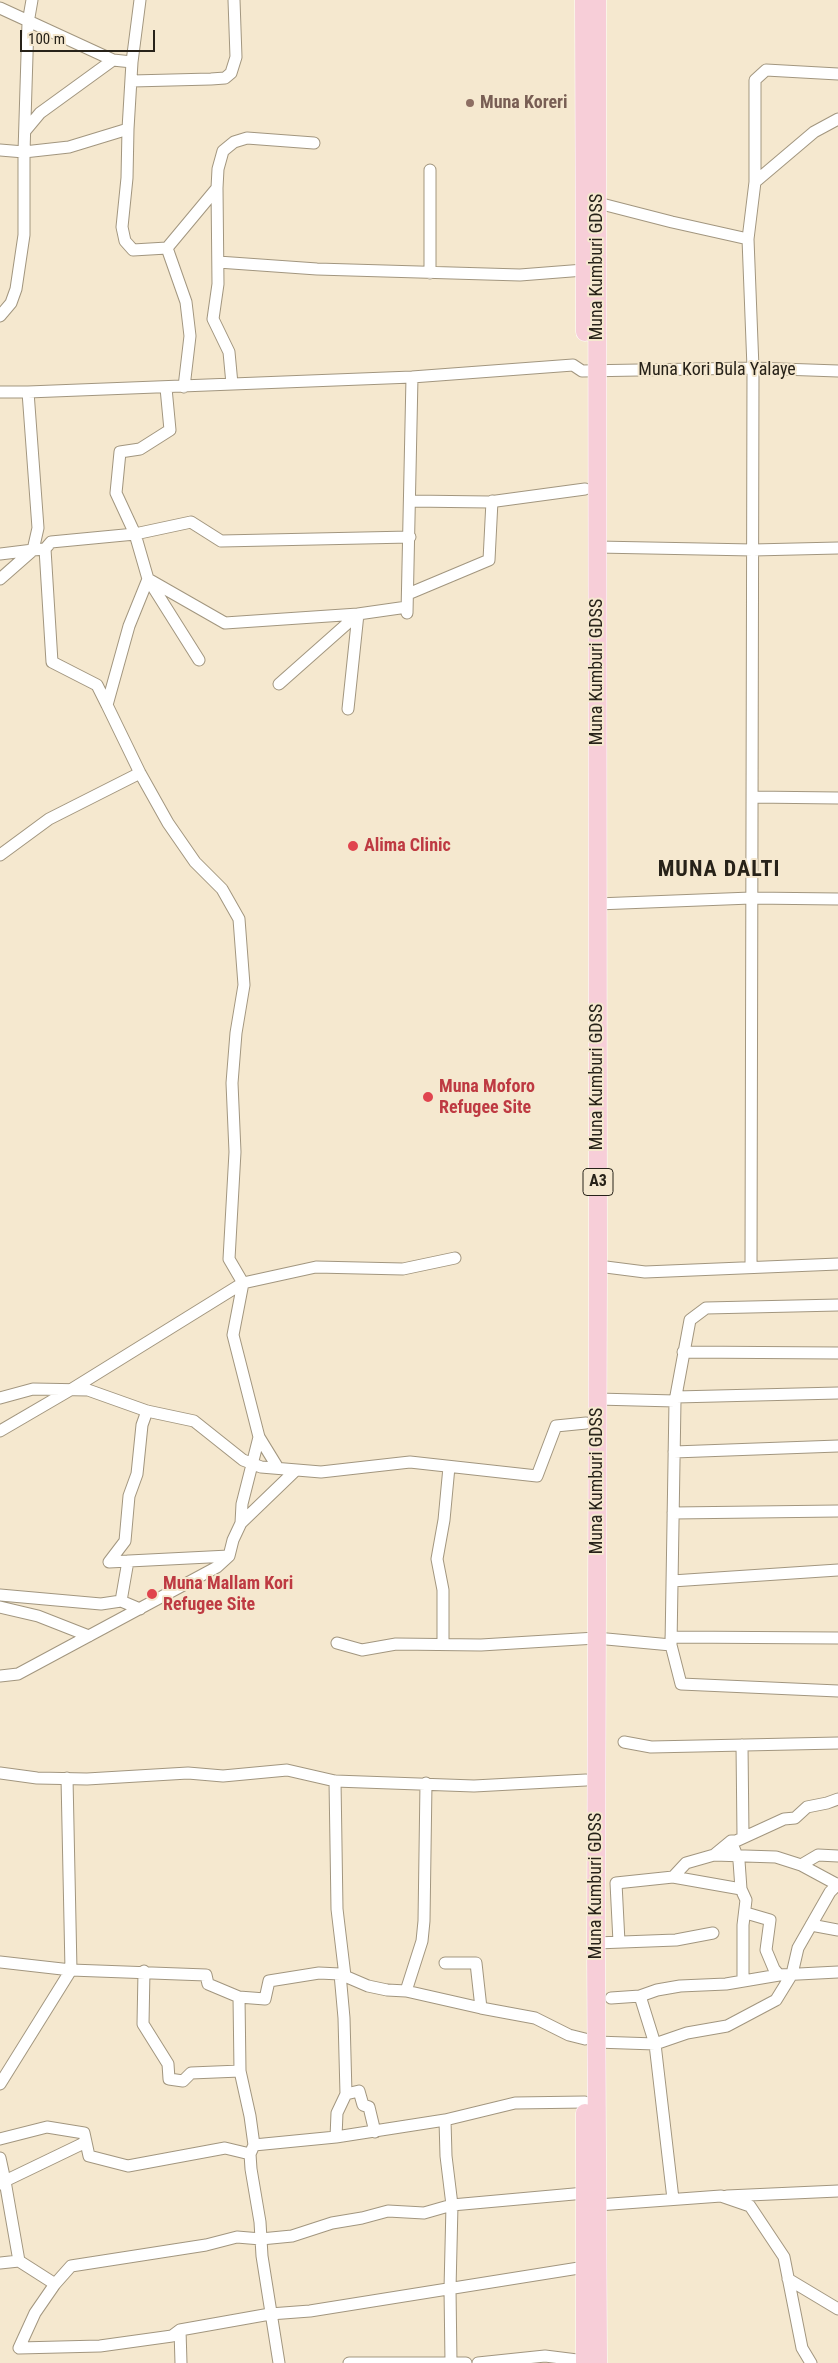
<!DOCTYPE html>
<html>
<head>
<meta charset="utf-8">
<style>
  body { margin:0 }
  #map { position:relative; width:838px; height:2363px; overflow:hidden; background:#f5e8cf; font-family:"Roboto Condensed",sans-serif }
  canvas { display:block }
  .scale { position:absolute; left:20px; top:30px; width:135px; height:22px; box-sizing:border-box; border:2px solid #272219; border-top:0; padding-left:6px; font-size:15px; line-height:18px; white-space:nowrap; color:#272219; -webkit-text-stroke:4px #f5e8cf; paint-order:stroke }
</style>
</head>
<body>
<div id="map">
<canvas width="838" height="2363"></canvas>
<div class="scale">100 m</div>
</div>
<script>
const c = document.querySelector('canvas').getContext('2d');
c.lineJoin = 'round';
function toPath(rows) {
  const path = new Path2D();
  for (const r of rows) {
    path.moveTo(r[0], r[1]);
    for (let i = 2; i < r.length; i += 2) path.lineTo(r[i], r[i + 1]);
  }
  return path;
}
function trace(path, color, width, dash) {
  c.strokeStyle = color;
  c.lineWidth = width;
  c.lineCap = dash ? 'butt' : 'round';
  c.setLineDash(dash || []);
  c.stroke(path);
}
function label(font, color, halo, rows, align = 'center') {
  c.font = font + ' "Roboto Condensed",sans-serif';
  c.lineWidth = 4;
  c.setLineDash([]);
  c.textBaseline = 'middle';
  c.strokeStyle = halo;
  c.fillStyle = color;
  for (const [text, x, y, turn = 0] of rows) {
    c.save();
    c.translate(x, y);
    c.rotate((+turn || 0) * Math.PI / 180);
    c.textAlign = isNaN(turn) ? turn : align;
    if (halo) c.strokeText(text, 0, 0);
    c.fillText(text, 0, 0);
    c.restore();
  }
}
const minor = toPath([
  [0,8,113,60,132,62,140,0],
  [132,81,211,79,225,78,231,73,236,57,234,0],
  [128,129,127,178,122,227,125,241,133,250,167,248,217,188],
  [25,131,40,113,113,60],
  [0,150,24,152,69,147,128,129,132,62],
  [755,182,814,132,838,119],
  [598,203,672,222,748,239],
  [167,248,186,302,190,336,184,387],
  [218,262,317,269,520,275,584,270],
  [430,273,430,170],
  [0,316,11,303,16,289,24,235,24,152,28,23,32,0],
  [232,384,229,352,213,319,218,284,217,188,218,169,223,151,234,142,247,138,314,143],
  [166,388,170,430,140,449,120,452,116,493,135,534,191,522,221,541,410,537],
  [0,392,28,392],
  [411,501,489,502,585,489],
  [597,547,753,550,838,548],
  [45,549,52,662,97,685,107,705],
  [0,554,33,550],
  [0,579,33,550],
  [408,594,489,560,492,501],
  [407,613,412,377],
  [279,684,358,614,407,607],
  [348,709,358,614,225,623,148,579,135,534,51,542,45,549,33,550,38,528,28,392,412,377,573,365,582,371,753,368,838,371],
  [752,797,838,798],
  [0,855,49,819,140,773],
  [597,904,751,898,838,899],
  [598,1266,645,1272,838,1264],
  [751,1267,753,368,748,239,755,182,755,80,766,70,838,74],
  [838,1305,706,1308,690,1320,675,1401,671,1645,681,1684,838,1691],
  [683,1352,838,1353],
  [676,1397,838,1393],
  [0,1398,33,1389,88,1390,147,1411,194,1421,243,1460,261,1467,321,1472,410,1462,537,1476,556,1426,586,1423],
  [597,1399,675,1401],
  [147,1411,142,1425,137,1474,129,1496,125,1541,109,1562,229,1556],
  [0,1431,72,1389,243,1283,229,1259,235,1152,232,1083,236,1033,244,985,239,919,222,889,195,862,168,823,140,773,107,705,129,626,148,579,199,660],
  [674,1452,838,1446],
  [278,1468,259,1437,233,1335,243,1283,316,1267,403,1269,455,1258],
  [673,1513,838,1511],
  [241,1523,242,1504,259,1437],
  [128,1561,121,1601,140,1609],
  [672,1581,838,1570],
  [0,1595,101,1604,121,1601],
  [0,1607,38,1616,89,1636],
  [671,1637,838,1638],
  [337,1643,362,1650,396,1644,481,1645,596,1638,671,1645],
  [443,1644,443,1590,437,1559,444,1520,449,1467],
  [0,1676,18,1674,217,1567,229,1556,233,1540,241,1523,296,1470],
  [624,1742,651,1747,838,1743],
  [742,1745,743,1836],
  [0,1773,37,1778,87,1779,188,1773,223,1776,287,1770,335,1781,474,1786,586,1780],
  [335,1781,337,1909,345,1976],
  [731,1841,739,1861,741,1889,746,1900,743,1925,743,1980],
  [714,1855,731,1841,736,1841,784,1819,795,1818,807,1807,827,1803,838,1799],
  [801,1865,838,1885],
  [673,1877,741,1889],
  [746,1913,770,1920,766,1950,774,1969,779,1975],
  [811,1925,838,1930],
  [619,1942,616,1883,673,1877,686,1863,714,1855,776,1857,801,1865,818,1855,838,1856],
  [596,1943,676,1940,713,1933],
  [0,1962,71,1970,206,1975,208,1984,239,1997,265,1999,269,1981,319,1973,340,1974,368,1986,387,1990,406,1991,481,2008,476,1963,445,1963],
  [144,1971,143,2024,168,2064,169,2079,183,2081,191,2073,240,2071],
  [340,1974,344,2018,346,2094,359,2091,363,2105,369,2107,375,2132],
  [406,1991,422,1941,424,1921,426,1783],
  [239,1997,240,2071,250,2116,254,2145,250,2154,251,2169,260,2222,262,2256,279,2363],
  [611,1998,640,1996,657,1990,680,1986,726,1984,779,1975,838,1972],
  [481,2008,535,2018,569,2035,585,2039],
  [596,2042,655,2044,640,1996],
  [0,2084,71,1970,67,1778],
  [445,2120,515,2103,585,2102],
  [336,2137,337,2113,346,2094],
  [0,2139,47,2127,84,2133,89,2156,128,2166,225,2148,250,2154],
  [254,2145,336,2137,445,2120,446,2156,452,2205,450,2289,451,2362],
  [0,2158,5,2181,0,2184],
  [585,2193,452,2205,424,2213,388,2211,362,2218,332,2223,292,2236,261,2239,237,2237,206,2245,71,2266,55,2284,35,2313,19,2348,100,2346,172,2336,180,2330,270,2314,310,2311,585,2267],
  [727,2196,838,2191],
  [673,2199,655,2044,687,2033,727,2026,776,2000,792,1974,798,1948,830,1892,838,1884],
  [598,2205,721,2196,750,2206,784,2257,802,2348,811,2363],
  [0,2263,19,2261],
  [788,2279,838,2309],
  [55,2284,19,2261,5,2181,86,2142],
  [180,2330,181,2363],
  [349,2363,466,2363],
  [478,2363,545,2356,585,2361]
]);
const trunk = toPath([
  [584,0,585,332],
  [597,0,598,1266,596,1943,598,2363],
  [585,2113,585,2363]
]);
const markers = [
  [470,103,5,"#8d6e63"],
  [353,846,6,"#e0444e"],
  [428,1097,6,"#e0444e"],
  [152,1594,6,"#e0444e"]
];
const shields = [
  [598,1182,30]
];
const shieldNames = [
  ["A3",598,1182]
];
const educationNames = [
  ["Muna Koreri",480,103]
];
const streetNames = [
  ["Muna Kumburi GDSS",597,267,-90],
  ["Muna Kori Bula Yalaye",717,370],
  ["Muna Kumburi GDSS",597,672,-90],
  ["Muna Kumburi GDSS",597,1077,-90],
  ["Muna Kumburi GDSS",597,1481,-90],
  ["Muna Kumburi GDSS",596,1886,-90]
];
const healthNames = [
  ["Alima Clinic",364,846],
  ["Muna Moforo",439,1087],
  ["Refugee Site",439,1108],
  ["Muna Mallam Kori",163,1584],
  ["Refugee Site",163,1605]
];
const districtNames = [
  ["MUNA DALTI",719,870]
];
trace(minor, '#a2967f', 13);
trace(trunk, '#fff', 19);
trace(minor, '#fff', 11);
trace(trunk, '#f7ced8', 18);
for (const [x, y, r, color] of markers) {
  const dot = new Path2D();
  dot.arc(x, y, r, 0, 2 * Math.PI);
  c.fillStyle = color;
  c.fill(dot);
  trace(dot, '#f5e8cf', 2);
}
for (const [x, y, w] of shields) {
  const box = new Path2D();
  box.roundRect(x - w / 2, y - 13.5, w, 27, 4);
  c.fillStyle = '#f5e8cf';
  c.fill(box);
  trace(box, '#272219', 1);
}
label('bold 16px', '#272219', null, shieldNames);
label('bold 18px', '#785e54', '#f5e8cf', educationNames, 'left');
label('18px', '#272219', '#f5e8cf', streetNames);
label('bold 18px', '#be3a42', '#f5e8cf', healthNames, 'left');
c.letterSpacing = '1px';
label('bold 22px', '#272219', '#f5e8cf', districtNames);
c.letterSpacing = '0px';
</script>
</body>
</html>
